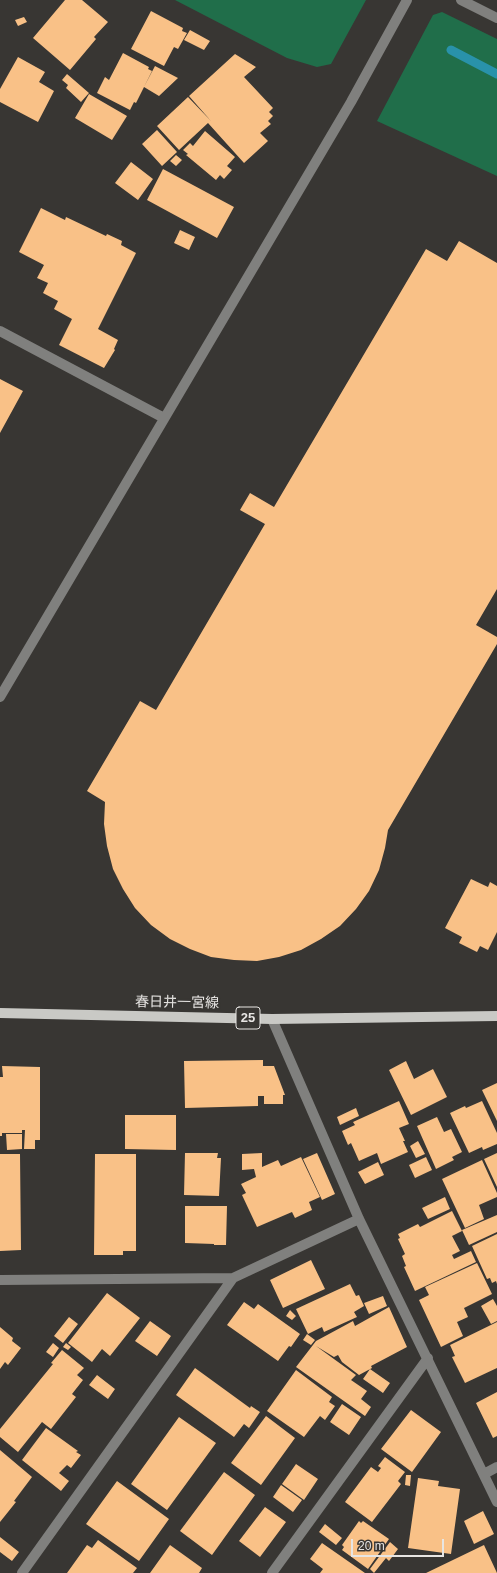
<!DOCTYPE html>
<html>
<head>
<meta charset="utf-8">
<style>
  body { margin:0 }
  #map { position:relative; width:497px; height:1573px; overflow:hidden; background:#383633; font-family:Helvetica,sans-serif }
  canvas { display:block }
  .scale { position:absolute; left:351px; top:1539px; width:93px; height:18px; box-sizing:border-box; border:2px solid #e7e5e3; border-top:0; padding-left:5px; font-size:12px; line-height:14px; white-space:nowrap; color:#e7e5e3; -webkit-text-stroke:3px #383633; paint-order:stroke }
</style>
</head>
<body>
<div id="map">
<canvas width="497" height="1573"></canvas>
<div class="scale">20 m</div>
</div>
<script>
const c = document.querySelector('canvas').getContext('2d');
c.lineJoin = 'round';
function paint(path, color) {
  c.fillStyle = color;
  c.fill(path, 'evenodd');
}
function toPath(rows) {
  const path = new Path2D();
  for (const r of rows) {
    path.moveTo(r[0], r[1]);
    for (let i = 2; i < r.length; i += 2) path.lineTo(r[i], r[i + 1]);
  }
  return path;
}
function trace(path, color, width, dash) {
  c.strokeStyle = color;
  c.lineWidth = width;
  c.lineCap = dash ? 'butt' : 'round';
  c.setLineDash(dash || []);
  c.stroke(path);
}
function label(font, color, halo, rows, align = 'center') {
  c.font = font + ' Helvetica,"Noto Sans JP",sans-serif';
  c.lineWidth = 4;
  c.setLineDash([]);
  c.textBaseline = 'middle';
  c.strokeStyle = halo;
  c.fillStyle = color;
  for (const [text, x, y, turn = 0] of rows) {
    c.save();
    c.translate(x, y);
    c.rotate((+turn || 0) * Math.PI / 180);
    c.textAlign = isNaN(turn) ? turn : align;
    if (halo) c.strokeText(text, 0, 0);
    c.fillText(text, 0, 0);
    c.restore();
  }
}
const green = toPath([
  [175,0,366,0,331,64,317,67,287,58],
  [442,12,497,39,497,176,377,121,433,15]
]);
const stream = toPath([
  [451,50,497,74]
]);
const building = toPath([
  [65,0,82,0,108,22,94,37,96,39,70,70,33,38],
  [151,11,183,28,182,31,187,33,178,49,174,47,164,66,131,49],
  [24,17,27,22,18,26,15,20],
  [190,30,210,41,204,50,184,40],
  [123,53,149,67,148,69,152,71,136,103,134,102,130,110,97,93,105,77,109,80],
  [235,54,256,67,244,77,273,108,269,112,273,116,268,121,271,124,260,133,268,141,244,163,208,123,179,150,157,126,188,97,211,121,189,96],
  [18,57,45,72,39,82,54,91,38,122,0,102,0,89],
  [155,66,178,78,159,96,144,87],
  [67,74,89,93,81,102,66,88,68,85,62,80],
  [89,94,127,116,112,140,75,118],
  [157,130,177,152,162,166,142,144],
  [205,131,235,157,227,166,232,170,224,179,220,175,216,180,186,155,188,154,183,150,190,143,193,146],
  [176,155,182,160,176,166,170,161],
  [131,162,153,179,138,200,115,183],
  [163,169,234,207,217,238,147,200],
  [41,208,65,220,66,217,106,236,107,234,122,241,121,245,136,253,98,329,118,340,114,349,115,350,104,368,59,345,72,319,54,309,58,301,43,293,48,283,37,278,44,265,19,252],
  [180,230,195,237,189,250,174,243],
  [459,241,497,263,497,589,476,625,497,637,497,644,388,830,385,848,379,870,369,891,356,909,340,926,321,939,301,950,279,957,257,961,234,960,211,957,190,949,170,939,151,925,135,908,123,889,113,869,107,846,104,824,105,802,87,791,140,701,156,710,265,524,240,510,250,493,274,507,426,249,447,261],
  [0,379,23,391,0,433],
  [471,879,488,887,490,882,497,886,497,932,488,950,480,946,477,952,459,943,462,937,445,928],
  [263,1060,263,1066,274,1066,285,1095,283,1095,283,1104,264,1104,264,1096,258,1096,258,1106,185,1108,184,1061],
  [406,1061,414,1079,433,1069,447,1097,411,1115,389,1070],
  [2,1066,40,1067,40,1140,35,1140,35,1149,24,1149,25,1130,22,1130,22,1133,2,1133,2,1136,0,1136,0,1077,3,1077],
  [497,1083,497,1121,482,1090],
  [399,1101,409,1124,399,1128,405,1141,403,1141,408,1152,381,1164,377,1153,359,1161,351,1143,348,1145,342,1131,355,1125,353,1122],
  [482,1101,497,1133,497,1144,483,1150,482,1147,469,1153,450,1113,465,1106,466,1108],
  [356,1108,359,1116,340,1125,337,1117],
  [125,1115,176,1115,176,1150,125,1149],
  [437,1117,444,1132,451,1129,462,1152,452,1157,454,1160,436,1169,417,1126],
  [6,1134,22,1134,22,1149,7,1150],
  [418,1141,425,1154,416,1158,410,1146],
  [185,1153,218,1153,217,1158,221,1158,219,1196,184,1195],
  [262,1153,262,1167,278,1160,281,1166,301,1157,320,1197,309,1202,312,1210,295,1218,292,1212,257,1227,242,1195,246,1193,241,1184,256,1177,254,1169,242,1170,242,1154],
  [317,1153,335,1194,322,1200,303,1159],
  [497,1153,497,1187,484,1159],
  [0,1154,20,1154,21,1250,0,1251],
  [95,1154,136,1154,136,1251,123,1251,123,1255,94,1255],
  [426,1157,432,1170,415,1178,409,1165],
  [482,1160,497,1193,497,1197,479,1205,484,1219,465,1228,442,1179],
  [378,1162,384,1175,365,1184,358,1172],
  [445,1197,450,1209,428,1219,422,1208],
  [185,1206,227,1206,226,1245,214,1245,214,1244,185,1243],
  [452,1211,462,1231,452,1236,460,1251,452,1255,454,1259,471,1251,476,1262,415,1291,404,1267,406,1266,402,1256,405,1254,398,1239,400,1238,398,1234,418,1224,420,1227],
  [497,1215,497,1232,469,1245,462,1230],
  [497,1234,497,1284,496,1281,492,1283,490,1278,487,1279,472,1246],
  [311,1260,325,1289,283,1308,270,1280],
  [477,1263,492,1294,464,1308,468,1317,457,1322,463,1336,441,1347,419,1300,429,1295,425,1287],
  [350,1284,356,1296,359,1295,364,1306,354,1312,357,1317,324,1332,322,1327,308,1334,296,1309],
  [107,1293,140,1318,110,1356,102,1349,92,1362,68,1343],
  [383,1296,387,1306,369,1314,364,1303],
  [493,1299,497,1306,497,1321,491,1324,481,1306],
  [244,1302,254,1309,258,1304,300,1334,291,1347,289,1346,278,1361,227,1325],
  [389,1307,407,1347,371,1366,372,1368,359,1375,342,1362,338,1355,334,1357,316,1346,356,1375,351,1380,367,1391,361,1399,371,1407,365,1416,296,1367,316,1341,353,1321,355,1326],
  [290,1310,296,1316,292,1320,286,1316],
  [69,1317,78,1324,63,1343,54,1336],
  [150,1321,171,1336,157,1356,135,1341],
  [497,1322,497,1368,465,1383,452,1357,455,1356,450,1345],
  [0,1327,13,1338,12,1341,21,1348,8,1365,5,1362,0,1369],
  [307,1334,315,1340,311,1345,303,1340],
  [53,1343,59,1348,53,1357,46,1352],
  [66,1343,71,1347,68,1350,63,1347],
  [62,1350,84,1368,77,1375,83,1380,72,1394,76,1397,51,1429,42,1422,18,1452,0,1437,0,1429,53,1364,51,1363],
  [195,1368,250,1408,251,1406,260,1412,249,1428,244,1424,234,1437,176,1395],
  [370,1369,390,1383,383,1393,363,1379],
  [296,1370,332,1397,329,1402,335,1406,325,1420,320,1416,304,1437,267,1411],
  [97,1375,115,1389,108,1399,89,1385],
  [497,1392,497,1436,493,1438,476,1403],
  [342,1404,361,1417,349,1435,330,1422],
  [411,1410,441,1432,412,1472,381,1449],
  [266,1416,295,1438,261,1485,231,1463],
  [179,1417,216,1443,167,1510,131,1484],
  [46,1428,78,1451,76,1452,81,1455,71,1468,67,1465,59,1473,69,1481,61,1491,22,1460],
  [0,1450,32,1477,14,1501,16,1502,0,1522],
  [385,1457,405,1472,398,1481,401,1484,372,1522,345,1502,371,1467,378,1472,381,1468,378,1466],
  [296,1464,318,1479,304,1500,282,1484],
  [224,1472,255,1495,212,1555,180,1531],
  [406,1475,411,1475,410,1486,405,1485],
  [418,1478,439,1481,438,1486,460,1489,451,1554,408,1548],
  [117,1481,169,1519,139,1561,86,1524],
  [281,1485,302,1500,293,1512,273,1497],
  [265,1507,286,1522,260,1557,239,1541],
  [483,1511,494,1534,474,1544,464,1521],
  [359,1521,361,1523,363,1521,389,1539,368,1569,342,1550,344,1547,342,1545],
  [325,1524,342,1538,336,1545,319,1532],
  [0,1537,19,1552,12,1561,0,1552],
  [98,1540,137,1568,133,1573,67,1573,87,1545,92,1548],
  [390,1542,398,1549,389,1561,386,1558,374,1573,370,1569],
  [322,1543,365,1573,320,1573,323,1569,310,1559],
  [170,1545,202,1568,199,1573,150,1573],
  [484,1545,497,1573,426,1573]
]);
const minor = toPath([
  [461,0,497,18],
  [0,331,164,418],
  [0,697,351,102,407,0],
  [272,1019,359,1219,497,1502],
  [0,1280,233,1278,359,1219],
  [484,1474,497,1467],
  [22,1573,233,1278],
  [272,1573,428,1358]
]);
const major = toPath([
  [0,1013,272,1019,497,1016]
]);
const shields = [
  [248,1018,24]
];
const shieldNames = [
  ["25",248,1018]
];
const streetNames = [
  ["春日井一宮線",177,1003,1]
];
paint(green, '#206e4a');
trace(stream, '#2992aa', 9);
paint(building, '#f9c187');
trace(minor, '#80807e', 10);
trace(major, '#c9c9c5', 10);
for (const [x, y, w] of shields) {
  const box = new Path2D();
  box.roundRect(x - w / 2, y - 11, w, 22, 3);
  c.fillStyle = '#383633';
  c.fill(box);
  trace(box, '#e7e5e3', 1);
}
label('bold 13px', '#e7e5e3', null, shieldNames);
label('14px', '#e7e5e3', '#383633', streetNames);
</script>
</body>
</html>
